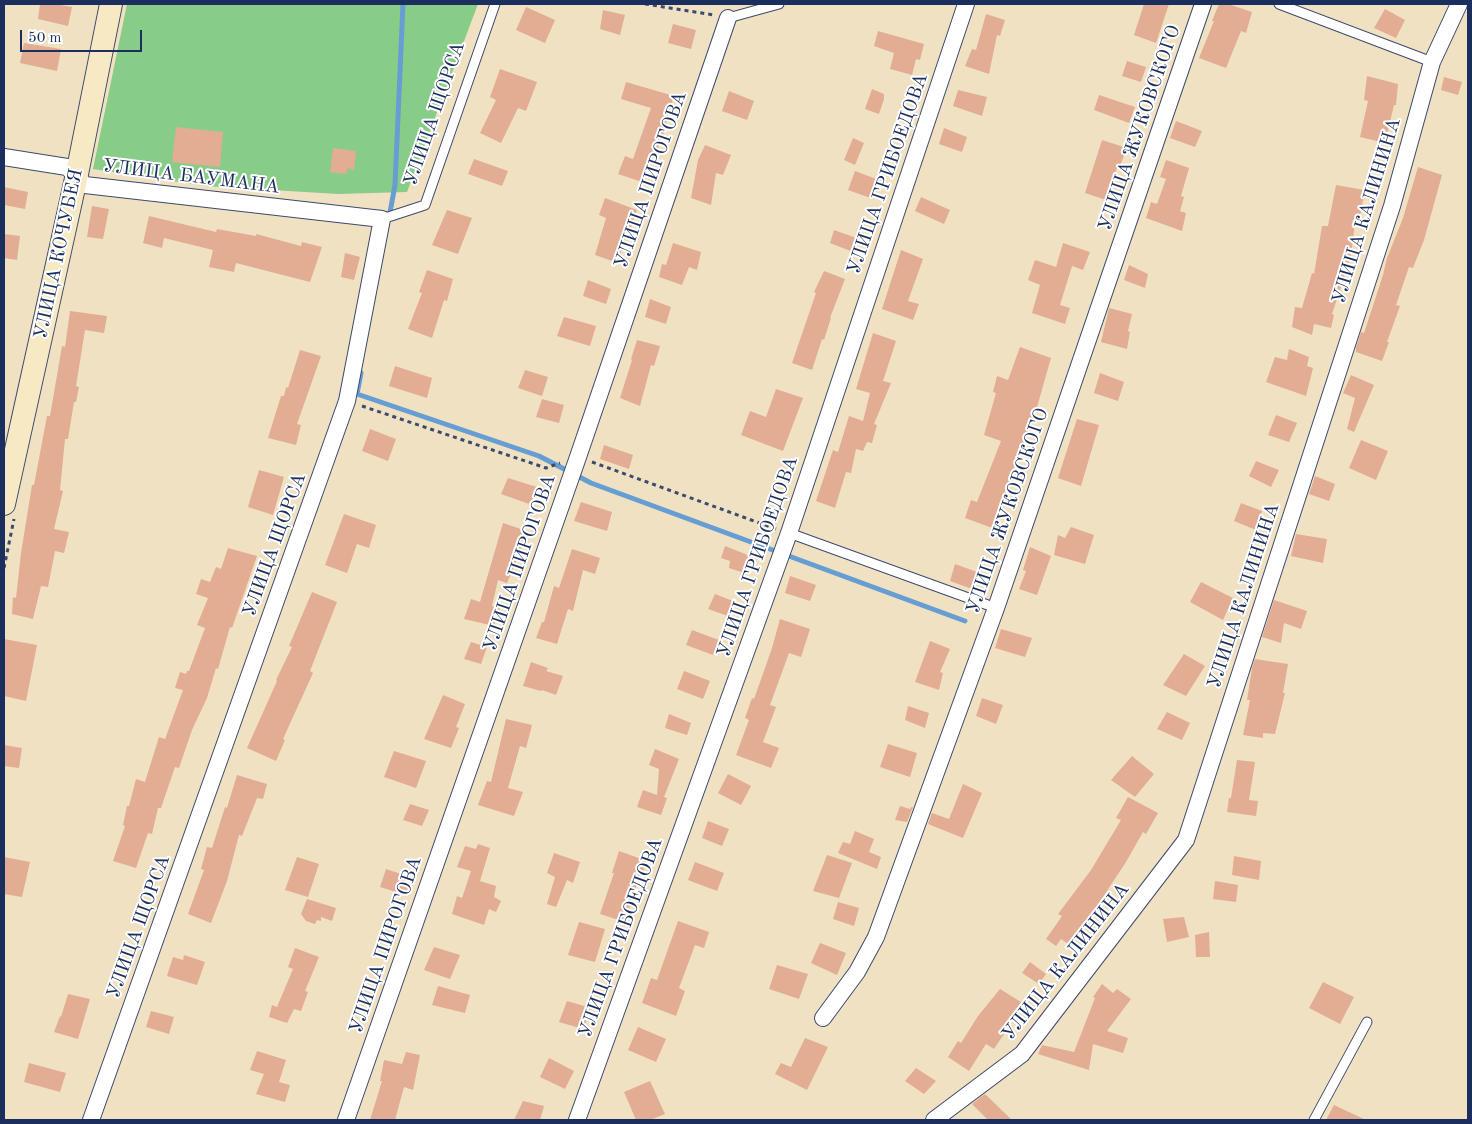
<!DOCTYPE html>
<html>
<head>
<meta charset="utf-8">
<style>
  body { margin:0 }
  #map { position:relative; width:1472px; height:1124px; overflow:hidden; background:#f1e1c3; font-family:"Old Standard TT",serif }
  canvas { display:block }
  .frame { position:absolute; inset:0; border:5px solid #1b2f5e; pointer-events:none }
  .scale { position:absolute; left:20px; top:30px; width:122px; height:22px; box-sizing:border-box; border:2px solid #1b2f5e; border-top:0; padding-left:6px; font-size:15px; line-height:18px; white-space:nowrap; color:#1b2f5e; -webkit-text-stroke:4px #fff; paint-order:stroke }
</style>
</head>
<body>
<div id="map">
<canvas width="1472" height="1124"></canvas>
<div class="frame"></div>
<div class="scale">50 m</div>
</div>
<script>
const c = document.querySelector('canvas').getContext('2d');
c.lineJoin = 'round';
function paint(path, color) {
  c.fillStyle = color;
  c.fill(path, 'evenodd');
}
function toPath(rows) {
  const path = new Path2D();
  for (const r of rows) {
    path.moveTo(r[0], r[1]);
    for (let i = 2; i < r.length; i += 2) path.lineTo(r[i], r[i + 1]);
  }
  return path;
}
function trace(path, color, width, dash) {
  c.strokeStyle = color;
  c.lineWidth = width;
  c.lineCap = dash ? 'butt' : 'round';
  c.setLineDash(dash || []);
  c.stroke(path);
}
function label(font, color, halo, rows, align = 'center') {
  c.font = font + ' "Old Standard TT",serif';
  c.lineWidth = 4;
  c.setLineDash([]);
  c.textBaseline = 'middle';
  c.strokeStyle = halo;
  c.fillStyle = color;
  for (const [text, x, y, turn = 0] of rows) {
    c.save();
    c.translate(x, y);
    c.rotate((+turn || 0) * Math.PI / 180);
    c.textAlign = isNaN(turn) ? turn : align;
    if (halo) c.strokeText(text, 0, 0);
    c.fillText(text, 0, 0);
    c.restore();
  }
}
const green = toPath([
  [127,4,478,4,407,192,338,194,205,186,93,169]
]);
const stream = toPath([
  [389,218,395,185,403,4],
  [361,373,357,394,539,456,591,483,965,621]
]);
const building = toPath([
  [40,4,55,4,72,7,68,26,38,19],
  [1144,4,1169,4,1156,43,1134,35],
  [1219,4,1228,4,1252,12,1246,33,1241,31,1226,68,1199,58,1214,21,1212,21],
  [526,7,555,20,545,43,516,30],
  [1385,9,1405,20,1396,38,1374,28],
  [603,10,625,15,620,35,600,29],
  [986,14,1005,20,1000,36,997,35,989,74,965,66,972,49,976,50],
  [673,24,696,30,691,49,668,43],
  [878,31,924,44,920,60,916,59,912,75,890,69,894,53,874,46],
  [24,43,61,49,57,71,20,63],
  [1127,61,1146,67,1141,82,1122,76],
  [500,69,537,82,526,111,518,108,501,143,480,133,496,100,490,97],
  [1367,76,1398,84,1396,105,1394,105,1385,143,1360,137,1368,101,1364,100],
  [1444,77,1462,82,1458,95,1441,90],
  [626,82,674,96,664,130,665,131,657,151,656,151,642,182,618,174,625,156,633,159,651,108,621,99],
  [872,89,884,94,884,99,879,114,865,109],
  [958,90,987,97,982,116,953,106],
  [729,91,754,101,747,120,722,111],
  [1099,95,1135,107,1129,123,1094,110],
  [1176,121,1202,131,1195,147,1170,138],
  [176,127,223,132,220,167,172,162],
  [944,128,967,137,962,152,939,144],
  [853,138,864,143,855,165,844,160],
  [1102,140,1127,148,1120,166,1118,165,1106,200,1085,193],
  [705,145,731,155,723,175,716,173,711,205,691,198,698,160],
  [333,148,356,151,354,170,348,168,346,174,330,172],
  [474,159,508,171,502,186,468,174],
  [1166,160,1189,168,1181,196,1184,197,1180,211,1186,213,1182,231,1146,218,1151,202,1157,204,1166,179,1160,177],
  [1418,167,1442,175,1424,240,1413,268,1409,267,1396,305,1400,306,1387,342,1389,342,1382,361,1356,352,1356,348,1361,332,1364,333,1383,275,1387,258,1403,218],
  [855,171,879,180,873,199,848,190],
  [1336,185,1364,190,1364,196,1360,216,1356,215,1351,256,1332,314,1334,315,1331,328,1314,324,1312,335,1292,327,1295,307,1302,308,1312,273,1314,274,1322,226,1328,226],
  [4,187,28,192,25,209,4,205],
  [921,197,950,210,944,224,915,211],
  [605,198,637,210,631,228,628,227,618,263,595,255,606,218,599,215],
  [92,206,109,209,103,239,87,237],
  [447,210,472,218,458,254,432,245],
  [149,216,216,232,217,229,256,236,256,234,301,246,302,242,322,247,310,282,236,263,234,272,209,267,213,250,164,238,162,248,143,243],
  [834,230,859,239,853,252,830,243],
  [4,234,20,236,17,260,4,258],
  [673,243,701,252,697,270,689,267,682,285,659,277,662,264,666,265],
  [1063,243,1090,252,1083,270,1072,266,1060,305,1070,308,1065,324,1032,313,1040,285,1028,280,1035,260,1056,267],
  [901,250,923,259,908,301,919,304,913,320,882,309],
  [345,253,360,257,354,280,341,277],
  [1129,265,1148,274,1145,288,1124,280],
  [427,270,453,279,447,301,444,300,432,338,408,329,422,293,419,292],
  [824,271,845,279,830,318,831,318,824,340,822,339,812,370,792,363,816,293,814,292],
  [588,280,611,289,606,304,583,296],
  [650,299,671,307,666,324,645,317],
  [1109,308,1132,314,1128,331,1130,332,1127,349,1101,342],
  [70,311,107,316,104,333,85,330,76,386,79,387,76,402,74,402,68,439,65,439,60,490,63,491,54,529,69,532,64,553,55,551,48,587,41,586,33,619,12,614,13,597,16,598,21,553,32,485,34,485,47,416,50,416,62,346,65,347],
  [564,317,596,326,590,346,557,336],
  [873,333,896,341,883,381,891,383,874,424,877,425,872,443,867,442,863,451,856,449,851,473,846,472,835,508,816,501,833,450,838,452,849,416,863,421,870,393,856,389],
  [637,340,660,346,654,366,651,365,640,406,620,398,632,360,631,359],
  [1020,347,1051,358,1037,407,998,509,1001,511,995,529,965,518,971,500,977,502,1001,441,984,435,996,393,993,392,997,376,1008,380],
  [1289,349,1309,357,1307,366,1313,368,1306,396,1266,382,1275,357,1287,360],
  [300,350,321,356,297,424,301,425,296,445,268,438,281,396,284,396,286,387,288,388],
  [395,366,432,378,427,398,389,386],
  [525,370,548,377,542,396,518,388],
  [1100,373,1124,382,1118,401,1094,393],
  [1351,375,1374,385,1354,432,1347,429,1355,398,1343,393],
  [776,389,803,398,783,451,741,435,750,411,766,417],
  [542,399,564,405,559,423,536,417],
  [1276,415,1297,423,1289,442,1268,435],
  [1077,419,1099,425,1081,486,1058,478],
  [370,429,396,439,388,461,362,451],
  [1361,440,1388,451,1376,480,1349,468],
  [604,445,633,455,629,469,600,459],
  [1256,461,1279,470,1271,487,1249,476],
  [259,470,284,477,273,515,248,507],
  [1315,476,1335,484,1329,501,1309,494],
  [508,478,537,487,532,505,501,494],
  [581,502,612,512,607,531,574,521],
  [1241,503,1262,511,1256,530,1234,521],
  [344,514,376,525,369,548,357,544,347,573,325,565],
  [503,523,527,531,520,553,507,583,498,580,492,606,500,608,494,626,464,619,471,599,480,602],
  [1071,527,1094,535,1085,564,1054,555,1058,535,1065,538],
  [1296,534,1327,539,1323,563,1291,556],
  [725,546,753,557,747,574,729,568,730,561,721,558],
  [1030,547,1051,556,1037,595,1019,589,1026,571,1023,570],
  [228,548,257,556,239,608,232,628,230,627,218,669,216,668,207,698,192,730,179,768,175,767,161,808,158,808,152,834,148,833,136,868,113,861,125,826,123,825,127,806,129,806,136,779,145,782,159,737,165,739,183,690,175,688,180,672,186,674,187,671,189,671,205,628,197,625,208,598,196,594,201,579,210,582,216,567,221,569],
  [572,549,600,558,595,574,583,570,573,611,568,609,557,644,536,638,542,622,544,622,554,586,559,588],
  [955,564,977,572,972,589,950,581],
  [790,576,816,585,810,601,785,593],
  [1201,582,1233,598,1223,620,1190,602],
  [312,592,337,602,310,671,313,673,283,739,285,740,276,761,247,748,277,681,276,680,292,647,289,646],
  [715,594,733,601,728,616,708,609],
  [1274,600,1307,611,1301,629,1284,623,1281,643,1262,637],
  [780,619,810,629,801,657,789,653,770,705,776,707,763,742,779,748,771,768,736,755,749,720,745,718,752,698,754,699,772,648],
  [1001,629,1032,638,1025,657,995,648],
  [692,630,719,640,713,655,686,645],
  [4,639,37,645,26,701,4,696],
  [930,641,950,649,940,672,943,673,939,690,915,682],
  [471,642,487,647,481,664,464,659],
  [1184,654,1205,666,1186,696,1163,685],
  [1255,659,1288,664,1283,693,1285,693,1275,734,1263,733,1263,738,1243,735,1250,700,1247,700,1252,668],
  [531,662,548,668,546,671,563,676,556,695,542,690,541,691,523,686],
  [684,671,710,681,703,699,677,689],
  [443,695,465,704,456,727,459,728,451,748,424,739],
  [982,698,1003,705,996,724,976,716],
  [908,706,929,713,925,728,905,720],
  [1167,712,1190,723,1182,740,1157,729],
  [669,714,691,723,687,735,665,728],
  [506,719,532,725,526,748,520,746,508,788,523,792,514,816,478,805,487,781,491,782],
  [888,744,917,753,910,777,880,767],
  [4,745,22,748,19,768,4,766],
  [655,749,679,759,664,797,667,798,661,815,637,807,643,790,657,795,659,769,649,765],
  [394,751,426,761,416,788,384,777],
  [1132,756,1154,774,1135,797,1111,780],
  [1237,760,1255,762,1249,800,1258,801,1256,816,1227,812,1229,798,1231,798],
  [728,774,751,786,741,805,718,793],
  [237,775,267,784,263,799,257,798,242,836,239,835,227,881,211,923,188,914,204,870,201,869,207,847,212,848,225,807,227,808],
  [963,784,982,793,963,838,928,824,932,813,949,819],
  [1128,797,1158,813,1146,834,1143,832,1126,862,1093,912,1068,944,1061,939,1056,946,1046,939,1062,916,1058,914,1091,870,1121,820,1116,818],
  [410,804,429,810,422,826,403,820],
  [900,806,910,809,911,807,913,807,907,822,895,820],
  [708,821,729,829,722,846,702,838],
  [855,831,874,839,869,852,881,857,877,869,838,853,843,842,850,844],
  [478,844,490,848,480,881,496,886,494,897,501,901,496,912,489,909,484,925,452,914,457,896,462,898,471,871,457,867,465,846,476,849],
  [619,851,647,861,639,882,638,881,625,922,600,914,614,873,612,873],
  [554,853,580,862,573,883,567,880,556,907,547,904,555,877,547,873],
  [827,855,852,863,839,898,813,891],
  [1234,856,1261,861,1259,880,1232,875],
  [4,857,30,862,22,897,4,894],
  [297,857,319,864,308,897,285,890],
  [695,862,724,873,717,891,688,880],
  [386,869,410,877,406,895,380,887],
  [1215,881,1238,885,1236,902,1213,899],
  [307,899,336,908,332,921,321,917,321,921,317,920,315,924,306,921,301,914],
  [838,902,859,908,854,926,833,919],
  [1184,917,1189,937,1167,942,1163,919],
  [678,921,709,932,704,948,695,945,679,988,685,991,676,1016,642,1003,651,978,657,980],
  [579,922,605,929,595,962,568,955],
  [1209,932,1210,957,1196,957,1195,935],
  [820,943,846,953,837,975,811,963],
  [434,947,460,955,450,979,424,970],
  [295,948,319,957,305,991,308,992,301,1011,294,1009,287,1023,269,1017,272,1005,277,1007,293,969,288,967],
  [184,955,205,962,197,985,167,976,173,957,183,960],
  [1030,962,1046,974,1039,984,1022,973],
  [777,965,808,974,799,999,769,989],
  [1323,982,1354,997,1340,1024,1309,1008],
  [1102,984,1113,993,1117,989,1131,999,1107,1031,1128,1038,1123,1053,1093,1044,1089,1070,1038,1054,1042,1045,1074,1052,1095,998,1093,997],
  [438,986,470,995,465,1013,432,1005],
  [1000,989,1021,1002,1004,1029,1006,1031,994,1049,986,1044,969,1071,948,1057,958,1041,961,1043,978,1016],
  [68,994,90,999,78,1039,54,1032,60,1016,61,1017],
  [567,1001,591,1008,583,1029,559,1022],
  [151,1011,174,1017,169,1034,146,1027],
  [638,1027,666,1039,656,1062,628,1050],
  [805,1038,828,1047,807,1090,775,1074,781,1063,791,1067],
  [257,1051,286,1060,279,1082,290,1085,285,1102,256,1094,264,1074,250,1070],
  [406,1052,420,1055,413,1090,404,1087,395,1120,370,1120,382,1081,380,1081,384,1060,402,1064],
  [549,1058,574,1071,565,1089,540,1077],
  [29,1063,66,1073,60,1092,24,1082],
  [916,1068,936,1081,924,1094,905,1081],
  [650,1081,665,1114,650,1120,636,1120,624,1092],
  [985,1094,1012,1120,988,1120,972,1104],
  [523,1101,544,1106,540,1120,514,1120],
  [1334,1105,1366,1120,1326,1120]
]);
const path = toPath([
  [645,4,714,15],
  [362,406,546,468,560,463],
  [592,462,776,529],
  [4,568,14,519]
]);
const lane = toPath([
  [1279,4,1432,62],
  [728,18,779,4],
  [382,219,425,205,495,4],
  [789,533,996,608],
  [1314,1120,1367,1022]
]);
const street = toPath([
  [4,157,67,167,85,185,382,219,347,401,91,1120],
  [823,1018,857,972,876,937,996,608,1203,4],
  [346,1120,578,457,728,18],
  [577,1120,789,533,966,4],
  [934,1120,1022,1054,1186,840,1392,206,1432,62,1459,4]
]);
const secondary = toPath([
  [4,504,77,174,111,4]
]);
const streetNames = [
  ["УЛИЦА ЩОРСА",435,114,-71],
  ["УЛИЦА ЖУКОВСКОГО",1140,128,-71],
  ["УЛИЦА ГРИБОЕДОВА",888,174,-71],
  ["УЛИЦА БАУМАНА",191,177,7],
  ["УЛИЦА ПИРОГОВА",651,180,-71],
  ["УЛИЦА КАЛИНИНА",1367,211,-73],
  ["УЛИЦА КОЧУБЕЯ",59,254,-78],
  ["УЛИЦА ЖУКОВСКОГО",1008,511,-71],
  ["УЛИЦА ЩОРСА",275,545,-70],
  ["УЛИЦА ГРИБОЕДОВА",758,557,-71],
  ["УЛИЦА ПИРОГОВА",520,563,-71],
  ["УЛИЦА КАЛИНИНА",1244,596,-72],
  ["УЛИЦА ЩОРСА",139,927,-70],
  ["УЛИЦА ГРИБОЕДОВА",621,938,-70],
  ["УЛИЦА ПИРОГОВА",386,945,-71],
  ["УЛИЦА КАЛИНИНА",1066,962,-52]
];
paint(green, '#88cd87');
trace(stream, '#669ed4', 5);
paint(building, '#e2ad93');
trace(lane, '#3b4a6d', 11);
trace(street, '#3b4a6d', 18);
trace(secondary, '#3b4a6d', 24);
trace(path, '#3b4a6d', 3, [4, 4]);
trace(lane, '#fff', 9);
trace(street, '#fff', 16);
trace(secondary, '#f7e9c3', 22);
label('19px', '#1b2f5e', '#fff', streetNames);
</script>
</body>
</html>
